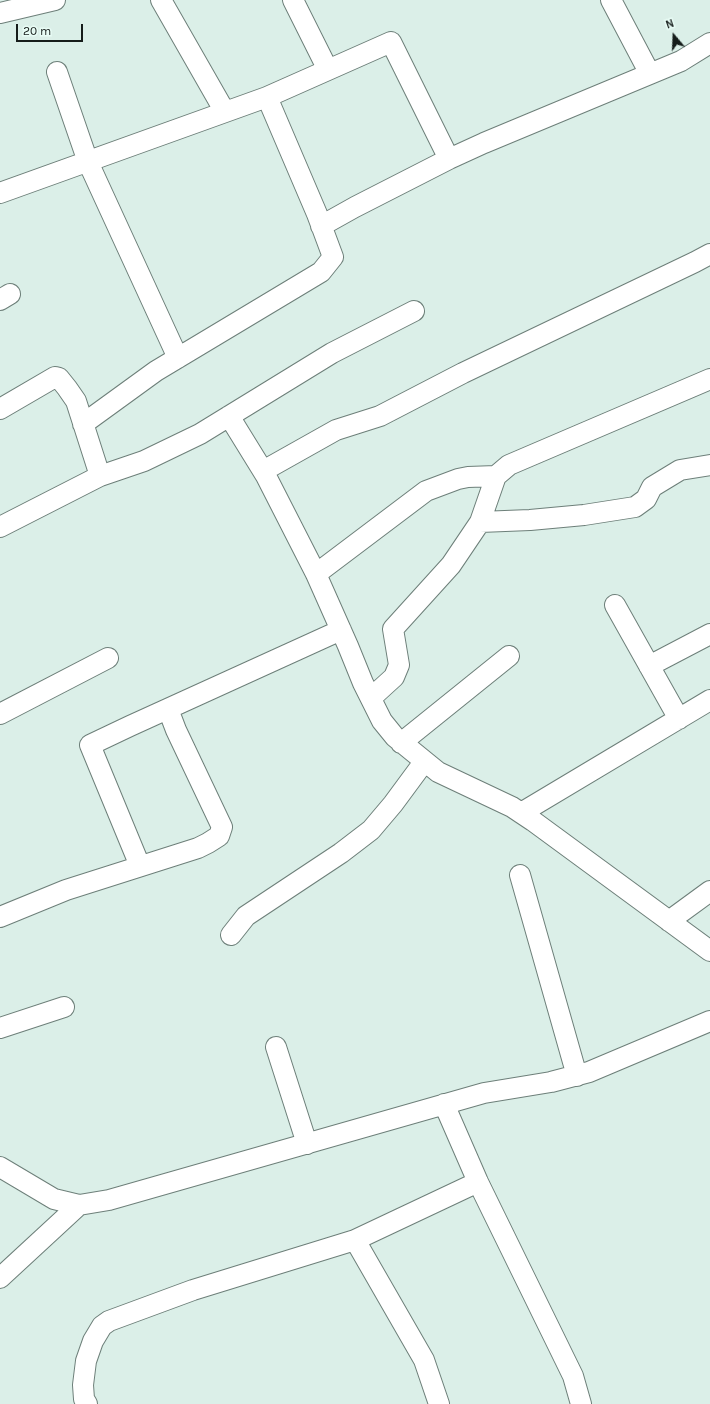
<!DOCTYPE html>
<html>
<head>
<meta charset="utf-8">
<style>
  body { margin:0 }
  #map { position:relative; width:710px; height:1404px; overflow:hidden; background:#dbefe8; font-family:Karla,sans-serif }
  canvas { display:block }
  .north { position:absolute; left:654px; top:16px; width:40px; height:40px; -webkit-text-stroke:3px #e8fcf5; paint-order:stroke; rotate:341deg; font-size:11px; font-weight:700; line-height:16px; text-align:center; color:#151c1a }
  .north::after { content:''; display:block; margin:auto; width:14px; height:18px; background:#151c1a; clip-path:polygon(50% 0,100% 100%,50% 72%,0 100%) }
  .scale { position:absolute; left:16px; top:24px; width:67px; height:18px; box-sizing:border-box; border:2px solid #151c1a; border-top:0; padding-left:5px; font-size:12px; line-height:14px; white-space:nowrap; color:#151c1a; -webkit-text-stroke:3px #e8fcf5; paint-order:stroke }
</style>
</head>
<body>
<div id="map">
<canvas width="710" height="1404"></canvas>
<div class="north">N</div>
<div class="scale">20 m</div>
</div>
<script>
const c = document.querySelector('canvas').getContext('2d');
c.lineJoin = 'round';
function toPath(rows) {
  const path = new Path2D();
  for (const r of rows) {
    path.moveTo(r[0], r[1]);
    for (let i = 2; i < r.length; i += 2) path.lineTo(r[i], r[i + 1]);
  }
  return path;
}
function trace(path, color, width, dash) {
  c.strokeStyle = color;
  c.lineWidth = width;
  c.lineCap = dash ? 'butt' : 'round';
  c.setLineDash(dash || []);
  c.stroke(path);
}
const street = toPath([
  [161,0,225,112],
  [293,0,328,70],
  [611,0,650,74],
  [0,13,55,0],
  [57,72,88,162,178,358],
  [267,97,391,42,449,159],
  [0,193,267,97,317,214,333,257,321,272,156,371,83,424],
  [321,226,355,207,449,159,484,143,681,61,710,43],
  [0,300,10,294],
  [0,409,55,377,59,378,67,388,76,401,100,476],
  [229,416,266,476,316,574,348,646,363,683,382,721,395,737,438,772,512,807,533,821,710,951],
  [263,471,336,430,380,416,463,373,695,262,710,254],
  [480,522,530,520,584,515,635,507,646,499,652,487,680,470,710,465],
  [0,527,100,476,144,461,200,434,332,353,414,311],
  [316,574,426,491,458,479,468,477,496,476],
  [615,605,679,719],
  [649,666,710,634],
  [371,698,394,677,399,665,393,629,451,565,480,522,496,476,509,465,710,379],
  [0,714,108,658],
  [401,743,509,656],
  [521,813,710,700],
  [140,866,90,745,130,726,341,630],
  [520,875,577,1076],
  [0,917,66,890,198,848,208,843,219,836,222,827,176,730,168,709],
  [669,921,710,891],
  [231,935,246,916,341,853,371,830,393,804,424,762],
  [0,1028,64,1007],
  [276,1047,307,1144],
  [444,1104,478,1182,573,1376,581,1404],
  [0,1167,54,1199,79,1205,109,1200,484,1093,551,1082,589,1072,710,1021],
  [355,1240,424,1360,439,1404],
  [0,1278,79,1205],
  [87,1404,84,1399,83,1385,86,1361,93,1341,102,1326,109,1321,193,1290,355,1240,478,1182]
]);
trace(street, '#6d7f79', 22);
trace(street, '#fff', 20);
</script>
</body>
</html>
